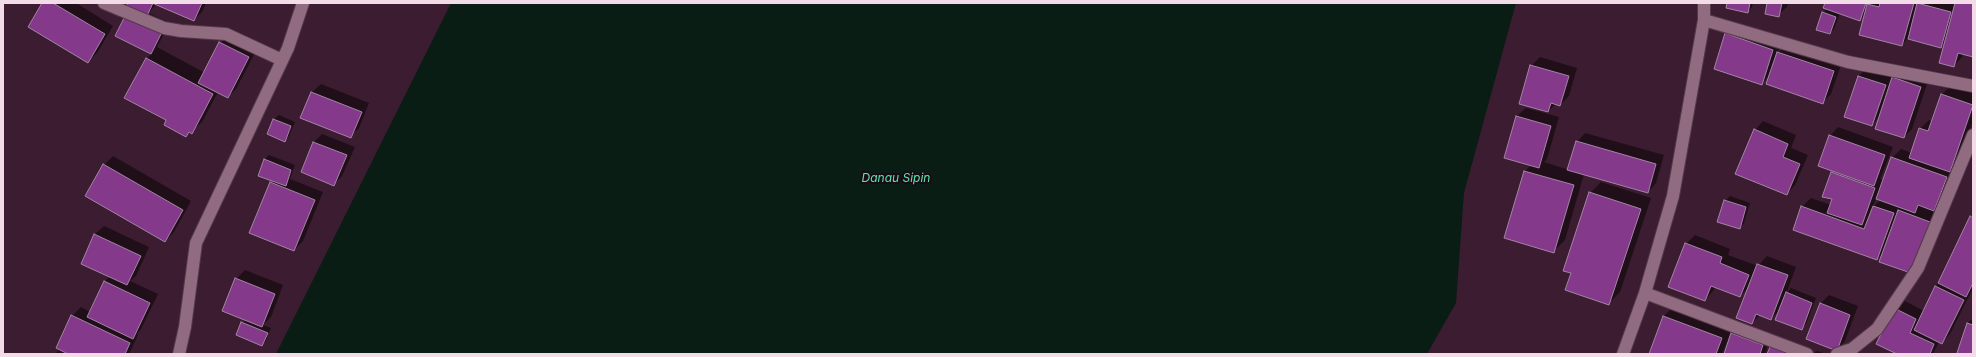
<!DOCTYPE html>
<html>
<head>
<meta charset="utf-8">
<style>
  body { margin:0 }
  #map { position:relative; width:1976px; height:357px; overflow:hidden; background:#3c1c30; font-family:Inter,sans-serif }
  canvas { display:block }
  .frame { position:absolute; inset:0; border:4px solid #f2dce8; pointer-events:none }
</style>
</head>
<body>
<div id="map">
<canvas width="1976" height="357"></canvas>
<div class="frame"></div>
</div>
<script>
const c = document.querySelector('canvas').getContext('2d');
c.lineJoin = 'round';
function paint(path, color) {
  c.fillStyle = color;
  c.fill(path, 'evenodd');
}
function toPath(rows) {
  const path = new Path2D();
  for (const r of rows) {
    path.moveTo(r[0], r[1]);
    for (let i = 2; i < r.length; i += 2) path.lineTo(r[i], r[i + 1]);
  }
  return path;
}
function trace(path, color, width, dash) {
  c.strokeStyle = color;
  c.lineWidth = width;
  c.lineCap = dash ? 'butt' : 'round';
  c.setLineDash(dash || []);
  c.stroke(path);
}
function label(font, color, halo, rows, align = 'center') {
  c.font = font + ' Inter,sans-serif';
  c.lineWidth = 4;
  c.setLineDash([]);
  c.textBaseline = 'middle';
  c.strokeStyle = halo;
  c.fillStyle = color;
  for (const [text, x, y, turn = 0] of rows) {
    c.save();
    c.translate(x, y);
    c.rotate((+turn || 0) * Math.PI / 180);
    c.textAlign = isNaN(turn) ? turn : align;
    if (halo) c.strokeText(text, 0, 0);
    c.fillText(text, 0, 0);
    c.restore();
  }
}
const water = toPath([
  [451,3,1516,3,1464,193,1456,303,1427,354,276,354]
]);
const shadow = toPath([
  [43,3,76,3,113,26,97,53,88,61],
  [129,3,206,3,202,12,194,20,156,4,149,13,170,23,157,47,205,73,220,43,229,34,257,49,236,89,228,97,218,92,202,122,186,136,167,120,126,97,147,58,152,53,116,35,126,14],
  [1728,3,1753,3,1752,7,1748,11],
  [1768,3,1788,3,1787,7,1778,15],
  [1826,3,1973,3,1973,56,1964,53,1962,57,1954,66,1945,42,1941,47,1908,38,1902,45,1866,14,1860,19,1840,13,1834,29,1830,33,1823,13,1827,9],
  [1735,25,1781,41,1778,53,1787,44,1842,62,1831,94,1823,102,1771,74,1761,84,1726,34],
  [1540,57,1577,68,1569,96,1560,105,1556,104,1548,111,1531,66],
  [1867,68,1929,78,1912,129,1904,137,1880,116,1872,125,1859,76],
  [321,84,369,103,359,128,351,136,302,118,312,92],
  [1951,86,1973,93,1973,120,1959,162,1953,168,1955,169,1942,202,1933,211,1938,213,1920,263,1884,252,1877,259,1802,207,1811,198,1831,205,1833,199,1832,173,1834,171,1830,136,1838,127,1893,147,1880,179,1884,180,1892,158,1901,149,1912,153,1920,129,1929,120,1933,122,1942,94],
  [1876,198,1880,200,1873,207],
  [1526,108,1559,117,1547,159,1544,162,1569,170,1577,142,1585,133,1664,155,1656,183,1648,192,1584,174,1565,240,1554,251,1506,237,1525,171,1531,165,1505,158,1517,116],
  [279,115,295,122,289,136,285,141,268,133,274,119],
  [1763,121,1796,135,1791,148,1808,155,1795,185,1787,194,1755,130],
  [322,134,355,147,342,176,334,184,302,171,314,142],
  [269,155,295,165,290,179,323,192,303,241,294,250,271,183,273,180,264,160],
  [113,156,191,201,174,232,165,241,104,165],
  [1601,182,1651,198,1620,292,1609,303,1572,273,1590,193],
  [1730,196,1750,203,1744,223,1740,228,1725,201],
  [1973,215,1973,288,1950,334,1942,343,1939,342,1933,354,1899,354,1894,309,1903,300,1924,311],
  [104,226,149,247,136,276,130,281,158,294,141,329,137,334,138,335,129,354,55,354,60,349,72,316,81,307,90,312,105,281,110,276,82,263,95,234],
  [1695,235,1730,249,1728,255,1758,266,1767,256,1796,267,1786,294,1791,288,1816,298,1806,324,1801,329,1780,310,1771,319,1760,315,1752,323,1750,286,1740,296,1716,286,1713,291,1705,300,1686,244],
  [245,270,283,285,271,317,263,325,271,328,266,341,262,345,237,335,246,319,236,279],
  [1829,295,1858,306,1845,341,1836,350,1821,303],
  [1675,305,1733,326,1722,354,1650,354,1664,316],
  [1973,318,1973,354,1958,352,1968,323],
  [1741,325,1771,336,1765,354,1725,354,1732,334],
  [1817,351,1826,354,1813,354]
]);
const building = toPath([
  [42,3,53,3,105,34,88,63,28,27,42,3],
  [128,3,153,3,147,16,126,7,128,3],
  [152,3,202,3,194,21,152,3],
  [1727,3,1750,3,1748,13,1726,8,1727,3],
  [1767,3,1782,3,1779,17,1765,14,1767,3],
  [1825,3,1866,3,1860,21,1823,8,1825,3],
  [1880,3,1914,3,1902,46,1859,35,1867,4,1879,7,1880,3],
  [1917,3,1951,12,1941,48,1908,39,1917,3],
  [1955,3,1973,3,1973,57,1958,53,1954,67,1939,63,1955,3],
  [1822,12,1836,17,1830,34,1816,30,1822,12],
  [126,14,162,32,151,54,115,36,126,14],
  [1725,33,1773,50,1762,85,1714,69,1725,33],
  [219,42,249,57,228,98,198,83,219,42],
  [1777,52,1834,71,1823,104,1766,84,1777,52],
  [146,58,213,94,192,134,189,132,186,137,164,125,166,120,124,98,146,58],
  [1530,65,1569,76,1560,106,1551,103,1548,112,1519,104,1530,65],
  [1858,76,1886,85,1872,126,1844,117,1858,76],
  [1892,77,1921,87,1904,138,1875,129,1892,77],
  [311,92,362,112,351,138,300,118,311,92],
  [1941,94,1973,105,1950,172,1909,158,1919,128,1928,131,1941,94],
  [1516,116,1551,126,1539,168,1504,158,1516,116],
  [273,119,291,126,285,142,267,134,273,119],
  [1754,129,1788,144,1783,157,1800,164,1787,195,1735,174,1754,129],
  [1829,135,1885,155,1874,186,1818,166,1829,135],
  [1576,141,1656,164,1648,193,1567,170,1576,141],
  [313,142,347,155,334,186,301,172,313,142],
  [1891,157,1947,177,1934,211,1918,205,1915,213,1876,199,1891,157],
  [264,159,291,170,286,186,258,176,264,159],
  [103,164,183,210,165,242,85,196,103,164],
  [1524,171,1574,185,1554,253,1504,238,1524,171],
  [1831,172,1875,188,1862,225,1827,213,1832,199,1822,197,1831,172],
  [270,182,315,200,294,251,249,233,270,182],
  [1589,192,1641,209,1609,305,1565,290,1571,273,1563,271,1589,192],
  [1724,200,1746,207,1740,229,1717,222,1724,200],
  [1801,206,1864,229,1873,206,1894,213,1877,260,1793,230,1801,206],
  [1898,210,1930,222,1911,273,1879,262,1898,210],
  [1970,216,1973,218,1973,283,1966,297,1938,283,1970,216],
  [94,234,141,256,127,285,81,264,94,234],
  [1685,243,1722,257,1720,263,1749,275,1740,297,1711,286,1705,301,1668,287,1685,243],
  [1757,264,1788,275,1771,320,1756,314,1752,324,1736,318,1757,264],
  [235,278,275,294,262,327,222,311,235,278],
  [104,281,150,303,133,339,87,317,104,281],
  [1935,286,1964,300,1942,344,1914,330,1935,286],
  [1786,292,1812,303,1802,330,1775,320,1786,292],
  [1820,303,1850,315,1837,351,1806,339,1820,303],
  [1894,308,1916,319,1910,333,1934,344,1930,354,1897,354,1876,344,1894,308],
  [71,315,130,343,125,354,68,354,56,348,71,315],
  [1663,316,1722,338,1716,354,1649,354,1663,316],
  [241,322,268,333,262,346,236,335,241,322],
  [1967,323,1973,325,1973,354,1960,354,1957,353,1967,323],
  [1731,333,1763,345,1760,354,1724,354,1731,333],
  [1771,345,1794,354,1767,354,1771,345]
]);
const street = toPath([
  [104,3,164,28,181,31,226,34,282,60],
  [1704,20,1848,62,1973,86],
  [1645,293,1807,354],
  [179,354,185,327,196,243,288,48,303,3],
  [1623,354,1645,293,1673,196,1704,20,1704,3],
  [1837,354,1852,349,1877,329,1918,268,1973,135]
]);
const waterNames = [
  ["Danau Sipin",896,178]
];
paint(water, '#0a1d15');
paint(shadow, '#0007');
paint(building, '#84398b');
trace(building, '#a285a4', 1);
trace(street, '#54394a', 14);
trace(street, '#916b80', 12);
label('italic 12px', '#5de5af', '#1a0c15', waterNames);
</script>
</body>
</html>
